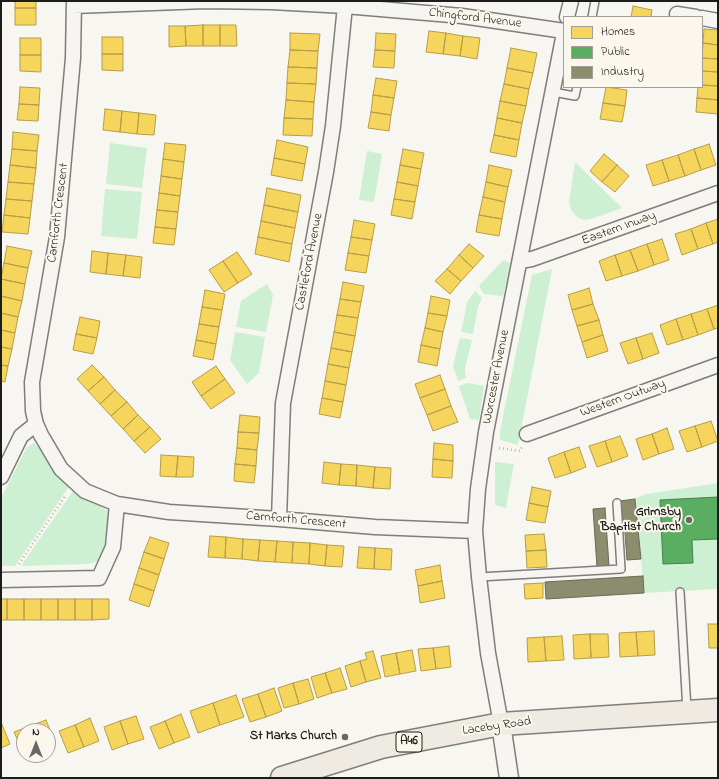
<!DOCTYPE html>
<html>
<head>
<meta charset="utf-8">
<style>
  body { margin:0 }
  #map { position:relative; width:719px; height:779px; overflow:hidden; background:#f8f6f0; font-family:"Indie Flower",sans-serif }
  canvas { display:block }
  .frame { position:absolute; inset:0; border:2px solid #1c1c1c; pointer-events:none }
  .legend { position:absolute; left:563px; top:16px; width:140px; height:72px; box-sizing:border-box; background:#fbf7ec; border:1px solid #a29f99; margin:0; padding:5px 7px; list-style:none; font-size:12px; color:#1c1c1c }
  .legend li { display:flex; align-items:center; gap:8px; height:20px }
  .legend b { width:20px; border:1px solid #a29f99 }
  .north { position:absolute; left:16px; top:723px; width:40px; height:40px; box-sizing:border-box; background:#fbf7ec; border:1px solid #a29f99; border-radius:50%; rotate:0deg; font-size:11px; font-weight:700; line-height:16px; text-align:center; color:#1c1c1c }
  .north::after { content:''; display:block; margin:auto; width:14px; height:18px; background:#696866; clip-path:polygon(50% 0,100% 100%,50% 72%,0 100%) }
</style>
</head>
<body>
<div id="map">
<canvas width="719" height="779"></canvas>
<div class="frame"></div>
<ul class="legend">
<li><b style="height:11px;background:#f6d55c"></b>Homes</li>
<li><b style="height:11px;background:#5aae61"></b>Public</li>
<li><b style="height:11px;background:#8c8c6e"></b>Industry</li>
</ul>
<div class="north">N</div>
</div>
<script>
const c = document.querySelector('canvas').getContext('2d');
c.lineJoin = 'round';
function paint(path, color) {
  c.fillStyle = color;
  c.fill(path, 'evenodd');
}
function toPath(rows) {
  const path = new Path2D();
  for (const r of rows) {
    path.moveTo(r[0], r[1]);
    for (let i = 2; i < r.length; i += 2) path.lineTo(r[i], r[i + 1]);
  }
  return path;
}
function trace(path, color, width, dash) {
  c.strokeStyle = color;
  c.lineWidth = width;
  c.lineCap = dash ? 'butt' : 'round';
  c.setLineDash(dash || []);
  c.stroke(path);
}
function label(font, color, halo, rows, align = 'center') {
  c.font = font + ' "Indie Flower",sans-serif';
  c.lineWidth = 4;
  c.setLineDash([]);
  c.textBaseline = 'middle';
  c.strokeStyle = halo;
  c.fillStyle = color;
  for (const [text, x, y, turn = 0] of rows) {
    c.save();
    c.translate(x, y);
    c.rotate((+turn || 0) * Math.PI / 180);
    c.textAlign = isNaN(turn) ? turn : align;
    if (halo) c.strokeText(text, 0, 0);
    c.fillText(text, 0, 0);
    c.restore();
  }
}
const green = toPath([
  [110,143,147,148,142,188,106,184],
  [367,151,382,154,374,202,359,200],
  [575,162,622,208,591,219,584,220,577,217,571,210,569,202],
  [105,189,142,192,137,239,101,236],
  [503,260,510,263,503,296,484,294,479,286],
  [552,269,518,445,500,440,500,431,532,275],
  [267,284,273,295,266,332,236,327,241,301],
  [475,291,482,298,478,307,473,334,461,332,467,302],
  [235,332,265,337,259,373,247,384,230,360],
  [460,338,472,340,465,368,466,378,458,381,453,366],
  [468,383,484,386,479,420,470,419,459,386],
  [34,443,64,476,68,482,68,488,15,566,1,566,1,498,27,447],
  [495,462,514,464,506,508,495,505],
  [718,483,718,589,644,593,636,498,647,494],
  [75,488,109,512,107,545,98,561,88,564,21,566]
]);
const homes = toPath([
  [15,1,36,1,36,8,15,8,15,1],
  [633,6,652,10,651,17,631,17,633,6],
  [15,8,36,8,36,25,15,25,15,8],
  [203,25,220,25,220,46,203,46,203,25],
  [203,25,203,46,186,46,185,26,203,25],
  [220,25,236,25,237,46,220,46,220,25],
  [169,26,185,26,186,46,169,47,169,26],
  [704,29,718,30,718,45,703,43,704,29],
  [429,31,446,33,443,54,426,52,429,31],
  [290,33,320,34,318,51,290,50,290,33],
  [376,33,396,34,395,51,375,50,376,33],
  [446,33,463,36,460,56,443,54,446,33],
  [463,36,480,38,477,59,460,56,463,36],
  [102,37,123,37,123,54,102,54,102,37],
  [20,38,41,38,41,55,20,55,20,38],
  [703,43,718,45,718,59,702,58,703,43],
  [511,48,537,53,533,73,507,68,511,48],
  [290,50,318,51,317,68,288,67,290,50],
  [375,50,395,51,394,68,373,67,375,50],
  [102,54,123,54,123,71,102,70,102,54],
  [20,55,41,55,41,72,20,71,20,55],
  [702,58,718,59,718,72,702,71,702,58],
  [288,67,317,68,316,84,287,83,288,67],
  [507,68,533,73,529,89,504,84,507,68],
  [702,71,718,72,718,86,702,85,702,71],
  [376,78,397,81,394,98,373,95,376,78],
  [287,83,316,84,314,102,286,100,287,83],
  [504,84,529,89,526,106,500,101,504,84],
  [702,85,718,86,718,100,697,98,698,87,702,87,702,85],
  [20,87,40,88,39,105,19,104,20,87],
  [606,87,627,90,625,106,603,103,606,87],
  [373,95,394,98,391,115,371,112,373,95],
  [697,98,718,100,718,114,696,112,697,98],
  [286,100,314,102,313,119,284,118,286,100],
  [500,101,526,106,522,123,497,118,500,101],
  [603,103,625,106,622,122,600,119,603,103],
  [19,104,39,105,38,121,17,120,19,104],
  [105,109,122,111,120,132,103,130,105,109],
  [122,111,139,113,137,134,120,132,122,111],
  [371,112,391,115,389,131,368,128,371,112],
  [139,113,156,115,154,135,137,134,139,113],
  [284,118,313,119,312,136,283,135,284,118],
  [497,118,522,123,519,140,494,135,497,118],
  [13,132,39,135,37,151,12,149,13,132],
  [494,135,519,140,516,157,490,152,494,135],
  [277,140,308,147,305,164,274,158,277,140],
  [165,143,186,145,184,162,163,159,165,143],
  [709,144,716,165,701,170,694,149,709,144],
  [12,149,37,151,36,168,10,165,12,149],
  [403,149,424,153,421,169,400,165,403,149],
  [694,149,701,170,685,176,678,155,694,149],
  [604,154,617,165,602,182,590,171,604,154],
  [678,155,685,176,669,181,662,160,678,155],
  [274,158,305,164,302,181,271,175,274,158],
  [163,159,184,162,182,179,161,176,163,159],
  [662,160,669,181,653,186,646,165,662,160],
  [10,165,36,168,34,184,8,182,10,165],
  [400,165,421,169,418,186,397,182,400,165],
  [489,165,512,170,508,187,486,182,489,165],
  [617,165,629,176,615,192,602,182,617,165],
  [161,176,182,179,180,196,159,193,161,176],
  [8,182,34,184,32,201,6,199,8,182],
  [397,182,418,186,415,202,394,199,397,182],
  [486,182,508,187,505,202,483,197,486,182],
  [267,188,301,195,298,212,264,205,267,188],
  [159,193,180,196,178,212,157,210,159,193],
  [483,197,505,202,502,219,479,215,483,197],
  [6,199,32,201,30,218,4,215,6,199],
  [394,199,415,202,412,219,391,215,394,199],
  [264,205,298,212,295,228,261,221,264,205],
  [157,210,178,212,176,229,155,227,157,210],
  [4,215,30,218,28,234,2,232,4,215],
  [479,215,502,219,499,236,476,232,479,215],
  [718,219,718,242,713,244,706,223,718,219],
  [354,220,375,224,372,240,351,237,354,220],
  [261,221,295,228,292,244,258,237,261,221],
  [706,223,713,244,698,249,691,229,706,223],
  [155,227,176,229,174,245,153,243,155,227],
  [691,229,698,249,682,255,675,234,691,229],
  [258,237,292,244,289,262,255,254,258,237],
  [351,237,372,240,369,256,348,253,351,237],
  [662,239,669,260,654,265,647,244,662,239],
  [469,244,484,256,473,268,459,255,469,244],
  [647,244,654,265,638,271,630,250,647,244],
  [7,246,32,251,28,268,4,263,7,246],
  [630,250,638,271,622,276,615,255,630,250],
  [92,251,108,253,106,274,90,272,92,251],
  [237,252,252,274,238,283,223,261,237,252],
  [108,253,126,255,123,276,106,274,108,253],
  [348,253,369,256,366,273,345,270,348,253],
  [126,255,142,257,140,278,123,276,126,255],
  [459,255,473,268,461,281,447,269,459,255],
  [615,255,622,276,606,281,599,261,615,255],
  [223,261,238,283,224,292,209,270,223,261],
  [4,263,28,268,25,284,1,279,4,263],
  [447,269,461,281,450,294,435,281,447,269],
  [1,279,25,284,22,301,1,296,1,279],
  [343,282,364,286,361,302,340,299,343,282],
  [589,288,593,304,572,310,568,295,589,288],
  [205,290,225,294,222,310,202,307,205,290],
  [1,296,22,301,18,317,1,313,1,296],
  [431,296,450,300,447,316,428,313,431,296],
  [340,299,361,302,358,318,337,315,340,299],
  [593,304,599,320,577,326,572,310,593,304],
  [718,305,718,328,714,329,707,309,718,305],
  [202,307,222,310,219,327,199,324,202,307],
  [707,309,714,329,698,335,691,314,707,309],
  [1,313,18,317,15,333,1,330,1,313],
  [428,313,447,316,443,332,425,328,428,313],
  [691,314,698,335,683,340,676,319,691,314],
  [337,315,358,318,355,336,334,332,337,315],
  [80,317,100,321,97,338,76,334,80,317],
  [676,319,683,340,667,345,660,325,676,319],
  [599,320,603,335,582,342,577,326,599,320],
  [199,324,219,327,216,344,196,340,199,324],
  [425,328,443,332,440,349,421,345,425,328],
  [1,330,15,333,12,349,1,347,1,330],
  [334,332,355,336,352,352,331,348,334,332],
  [652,333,659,353,643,359,636,338,652,333],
  [76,334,97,338,93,354,73,350,76,334],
  [603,335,608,351,587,358,582,342,603,335],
  [636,338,643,359,628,364,620,343,636,338],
  [196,340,216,344,213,360,193,356,196,340],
  [421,345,440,349,437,366,418,362,421,345],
  [1,347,12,349,8,366,1,365,1,347],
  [331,348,352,352,349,368,328,364,331,348],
  [328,364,349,368,346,385,325,381,328,364],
  [1,365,8,366,5,382,1,381,1,365],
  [92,365,104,377,88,391,77,379,92,365],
  [216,366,225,379,201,396,192,382,216,366],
  [440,375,445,389,420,398,415,384,440,375],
  [104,377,115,390,100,404,88,391,104,377],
  [225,379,235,393,211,409,201,396,225,379],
  [325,381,346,385,343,402,322,398,325,381],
  [445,389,451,406,427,415,420,398,445,389],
  [115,390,127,402,111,416,100,404,115,390],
  [322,398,343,402,340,418,319,414,322,398],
  [127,402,138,415,123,429,111,416,127,402],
  [451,406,458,422,433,431,427,415,451,406],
  [138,415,150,427,134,441,123,429,138,415],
  [240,415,260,417,259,433,238,432,240,415],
  [711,421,718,441,702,447,695,426,711,421],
  [695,426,702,447,687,452,679,431,695,426],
  [150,427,161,439,145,453,134,441,150,427],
  [667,428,674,449,659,454,652,434,667,428],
  [238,432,259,433,257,450,237,448,238,432],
  [652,434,659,454,643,460,636,439,652,434],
  [620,436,628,456,612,462,605,441,620,436],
  [605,441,612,462,597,467,589,446,605,441],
  [434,443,453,445,453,461,433,459,434,443],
  [579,447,586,467,571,473,564,452,579,447],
  [237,448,257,450,256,466,235,464,237,448],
  [564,452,571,473,555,478,548,458,564,452],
  [161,455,178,456,176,477,160,476,161,455],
  [178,456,194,457,193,477,176,477,178,456],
  [433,459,453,461,452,478,432,477,433,459],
  [324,462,341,464,339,485,322,483,324,462],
  [235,464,256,466,254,483,234,481,235,464],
  [341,464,357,465,356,486,339,485,341,464],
  [357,465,375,467,373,488,356,486,357,465],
  [375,467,391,468,390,489,373,488,375,467],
  [532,487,551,491,548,507,529,503,532,487],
  [529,503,548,507,545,523,526,520,529,503],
  [544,534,546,550,526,551,525,535,544,534],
  [210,536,226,537,225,558,208,557,210,536],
  [150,537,169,543,164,559,144,552,150,537],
  [226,537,243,539,242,559,225,558,226,537],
  [243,539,260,540,258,561,242,559,243,539],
  [260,540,277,541,275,562,258,561,260,540],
  [277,541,293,542,292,563,275,562,277,541],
  [293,542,310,543,309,564,292,563,293,542],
  [310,543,327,545,325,566,309,564,310,543],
  [327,545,344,546,342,567,325,566,327,545],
  [359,547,375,548,374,569,357,568,359,547],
  [375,548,392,549,391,570,374,569,375,548],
  [546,550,547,567,527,568,526,551,546,550],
  [144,552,164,559,159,575,139,568,144,552],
  [440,565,442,581,418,586,415,570,440,565],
  [139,568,159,575,154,591,134,584,139,568],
  [442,581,445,598,420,603,418,586,442,581],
  [543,583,543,598,525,599,524,584,543,583],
  [134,584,154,591,149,607,129,600,134,584],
  [1,599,7,599,7,620,1,620,1,599],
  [7,599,24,599,24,620,7,620,7,599],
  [24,599,41,599,41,620,24,620,24,599],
  [41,599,58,599,58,620,41,620,41,599],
  [58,599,75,599,75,620,58,620,58,599],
  [75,599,92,599,92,620,75,620,75,599],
  [92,599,109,599,109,619,92,620,92,599],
  [708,624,718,624,718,648,709,648,708,624],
  [654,631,655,655,638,656,636,632,654,631],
  [636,632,638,656,620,657,619,633,636,632],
  [590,634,608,634,609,657,591,658,590,634],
  [590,634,591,658,574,659,573,635,590,634],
  [562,636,564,660,546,661,544,637,562,636],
  [544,637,546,661,528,662,527,638,544,637],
  [449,646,451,667,436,669,433,648,449,646],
  [433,648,436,669,421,671,418,649,433,648],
  [412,650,416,671,400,674,396,653,412,650],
  [373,651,381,678,366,682,360,661,367,659,365,653,373,651],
  [396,653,400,674,385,677,381,656,396,653],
  [360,661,366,682,351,687,345,666,360,661],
  [340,668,347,689,332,693,325,673,340,668],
  [325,673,332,693,317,698,311,677,325,673],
  [308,679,314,699,299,704,293,683,308,679],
  [293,683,299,704,284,708,278,688,293,683],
  [274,688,282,711,266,717,258,694,274,688],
  [258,694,266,717,250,722,242,699,258,694],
  [236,695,244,717,220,725,213,703,236,695],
  [213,703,220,725,198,733,190,711,213,703],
  [181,714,190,737,174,743,165,721,181,714],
  [136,716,144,739,128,744,120,721,136,716],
  [90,718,99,741,84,747,75,725,90,718],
  [46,720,55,742,48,745,48,731,32,731,30,726,46,720],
  [120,721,128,744,112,750,104,727,120,721],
  [165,721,174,743,159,749,150,727,165,721],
  [1,722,10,744,1,748,1,722],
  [75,725,84,747,68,753,59,731,75,725],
  [30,726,32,731,24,731,24,754,14,732,30,726]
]);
const public = toPath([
  [718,497,718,539,692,540,693,563,663,564,660,500,718,497]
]);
const industry = toPath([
  [635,499,641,559,627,560,624,520,621,520,620,501,635,499],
  [605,508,609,566,597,567,593,509,605,508],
  [643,576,644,593,546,599,545,582,643,576]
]);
const path = toPath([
  [499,448,520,451,522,447],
  [19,564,66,495]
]);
const service = toPath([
  [592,17,595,1],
  [553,92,575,96,577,87],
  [479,577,621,569,617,503],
  [680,592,687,710]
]);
const minor = toPath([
  [74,1,73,58,57,237,32,382,33,411,36,424,41,435,61,469,85,491,117,504,169,512,279,519,375,527,475,531],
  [74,6,206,1,271,2,345,6,462,16,564,31],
  [677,14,696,17],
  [567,17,571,1],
  [702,18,718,21],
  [520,261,532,259,718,193],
  [527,434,718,365],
  [1,477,21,436,36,424],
  [279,519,283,403,326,172,333,126,345,6],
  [1,580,99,578,113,547,117,504],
  [501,724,488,653,479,577,475,531,478,489,486,432,564,33]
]);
const tertiary = toPath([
  [501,724,509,778]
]);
const trunk = toPath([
  [282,778,381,747,501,724,718,710]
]);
const markers = [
  [689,520,4,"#696866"],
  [345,737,4,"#696866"]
];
const shields = [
  [409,742,26]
];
const shieldNames = [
  ["A46",409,742]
];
const streetNames = [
  ["Chingford Avenue",475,19,7],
  ["Carnforth Crescent",59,213,-83],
  ["Eastern Inway",619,229,-20],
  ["Castleford Avenue",310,262,-79],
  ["Worcester Avenue",497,377,-79],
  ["Western Outway",623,399,-20],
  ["Carnforth Crescent",296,521,5],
  ["Laceby Road",497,727,-8]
];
const poiNames = [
  ["Grimsby",681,513],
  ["Baptist Church",681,528],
  ["St Marks Church",337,737]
];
paint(green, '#ccf0d1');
paint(homes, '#f6d55c');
trace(homes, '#b59e49', 1);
paint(public, '#5aae61');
trace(public, '#47824c', 1);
paint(industry, '#8c8c6e');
trace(industry, '#6a6a55', 1);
trace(service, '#7f7e7b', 10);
trace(minor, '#7f7e7b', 17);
trace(tertiary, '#7f7e7b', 21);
trace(trunk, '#7f7e7b', 25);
trace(path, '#b7b6b4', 2.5, [1, 3]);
trace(service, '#f6f5f1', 7);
trace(minor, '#f6f5f1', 14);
trace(tertiary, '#f6f5f1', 18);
trace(trunk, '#f0ebe2', 22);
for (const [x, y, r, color] of markers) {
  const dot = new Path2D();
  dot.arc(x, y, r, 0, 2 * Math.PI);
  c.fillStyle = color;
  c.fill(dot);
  trace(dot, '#fbf7ec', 1.5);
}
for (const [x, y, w] of shields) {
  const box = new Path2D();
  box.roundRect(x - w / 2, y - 10, w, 20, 3);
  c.fillStyle = '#fbf7ec';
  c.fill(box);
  trace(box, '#1c1c1c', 1);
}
label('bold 12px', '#1c1c1c', null, shieldNames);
label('13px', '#1c1c1c', '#fbf7ec', streetNames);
label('bold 13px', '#1c1c1c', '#fbf7ec', poiNames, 'right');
</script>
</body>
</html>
